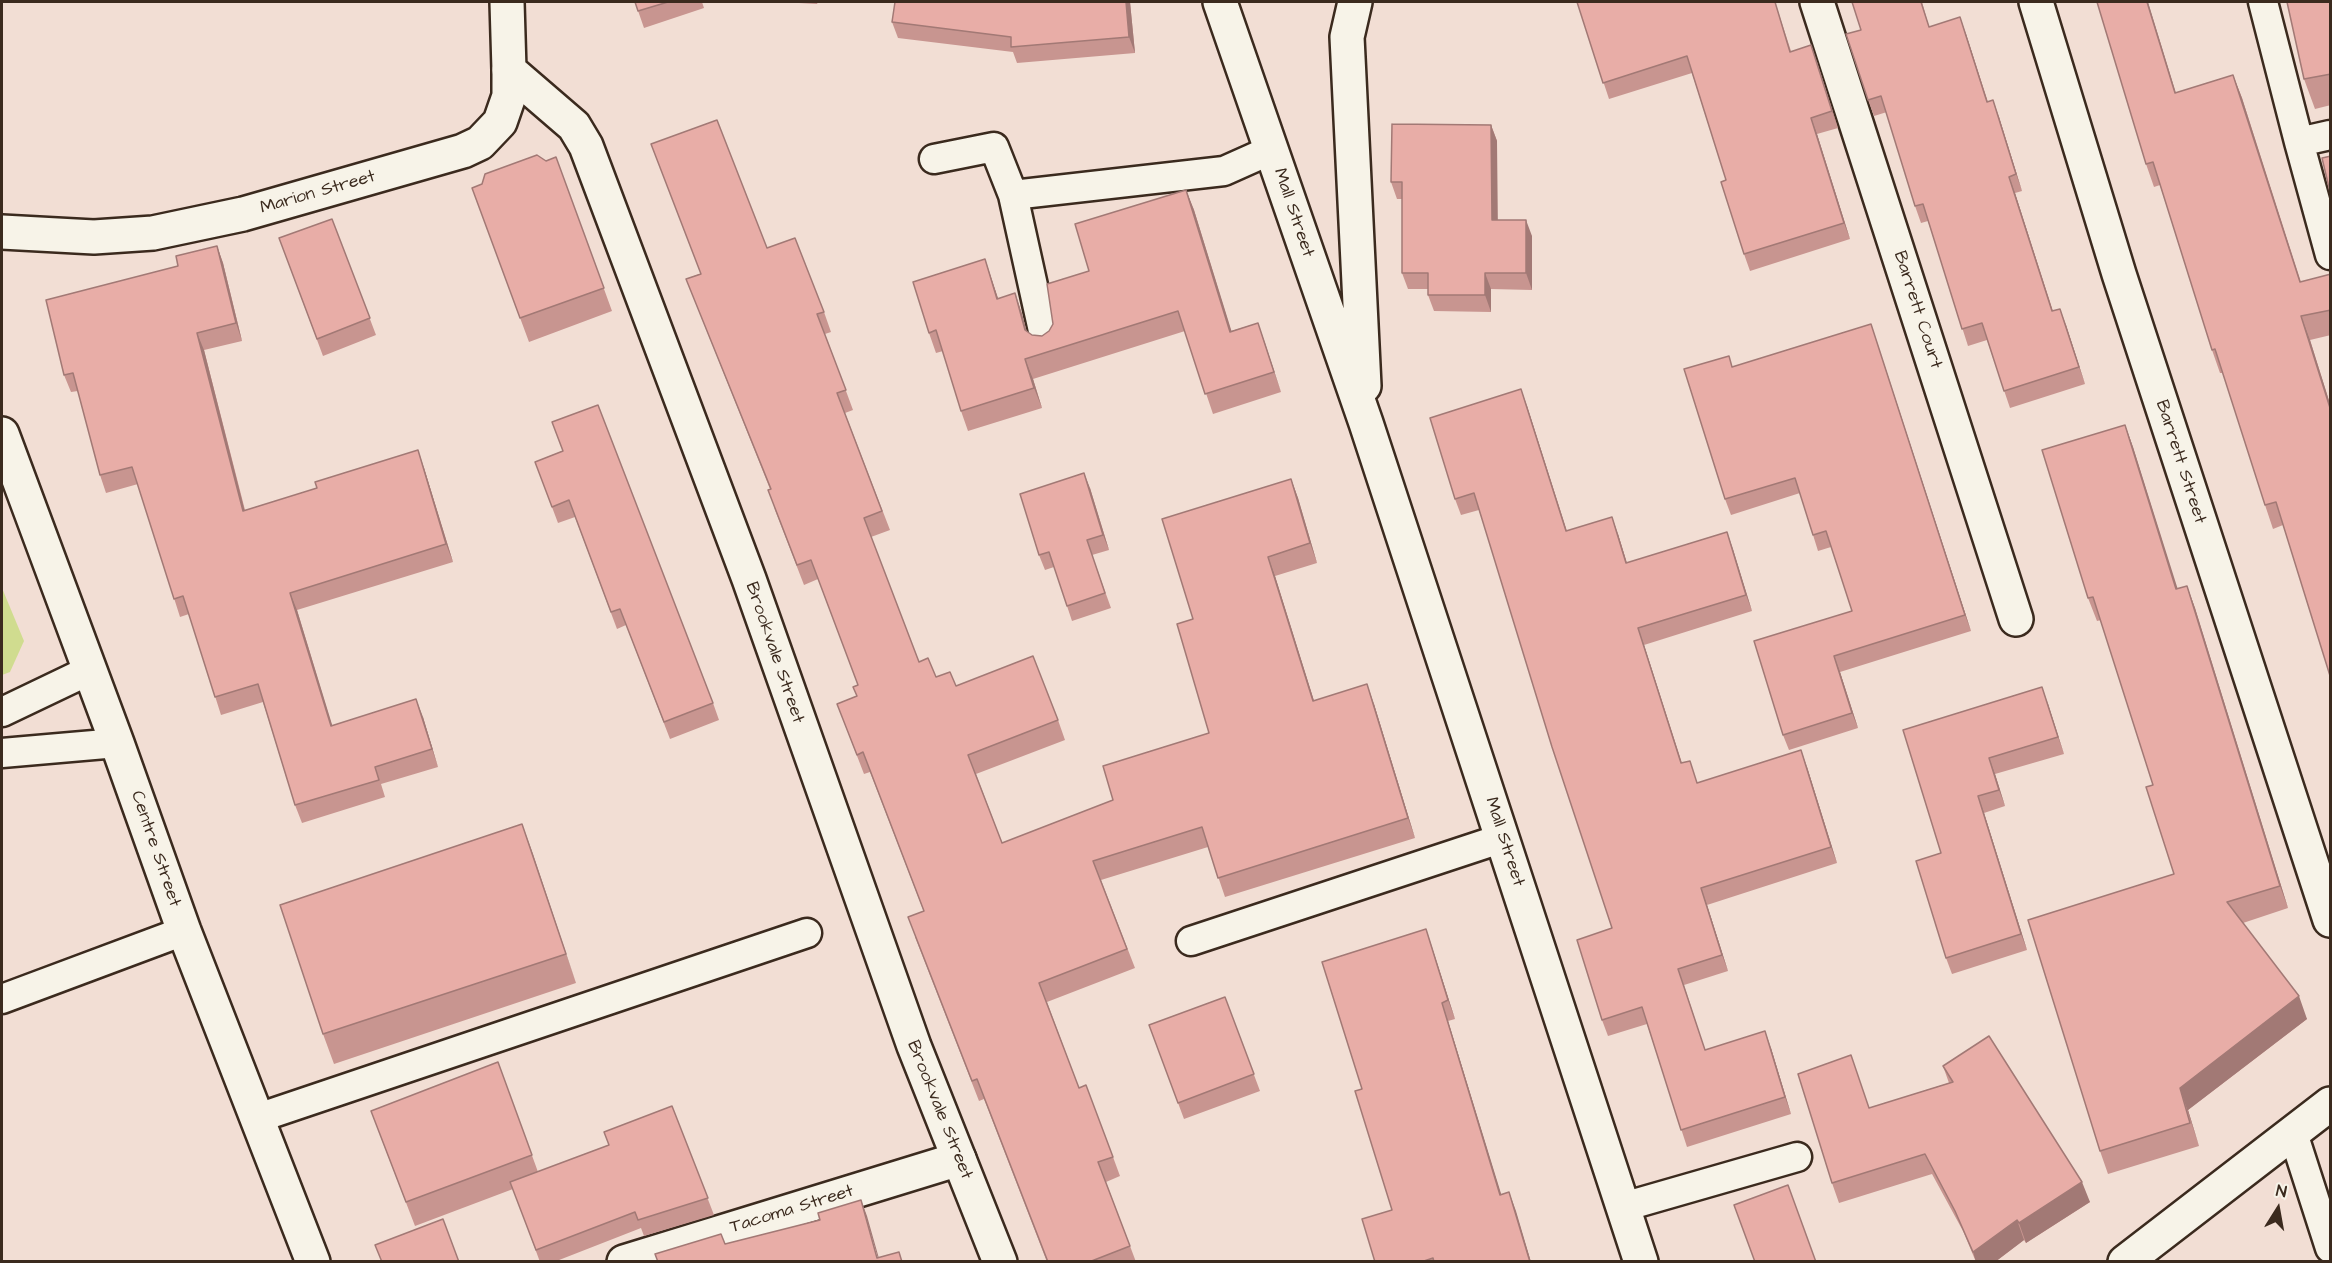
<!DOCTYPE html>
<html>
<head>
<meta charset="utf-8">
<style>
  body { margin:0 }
  #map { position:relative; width:2332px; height:1263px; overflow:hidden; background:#f2ded4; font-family:"Architects Daughter",sans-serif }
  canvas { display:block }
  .frame { position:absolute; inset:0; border:3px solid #3b2a1e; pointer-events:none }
  .north { position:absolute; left:2248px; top:1179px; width:60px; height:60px; -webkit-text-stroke:4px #f7f3e8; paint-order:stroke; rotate:11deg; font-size:16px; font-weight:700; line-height:24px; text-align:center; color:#3b2a1e }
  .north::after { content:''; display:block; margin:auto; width:21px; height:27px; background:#3b2a1e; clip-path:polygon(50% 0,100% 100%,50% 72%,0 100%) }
</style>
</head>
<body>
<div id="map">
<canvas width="2332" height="1263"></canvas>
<div class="frame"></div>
<div class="north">N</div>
</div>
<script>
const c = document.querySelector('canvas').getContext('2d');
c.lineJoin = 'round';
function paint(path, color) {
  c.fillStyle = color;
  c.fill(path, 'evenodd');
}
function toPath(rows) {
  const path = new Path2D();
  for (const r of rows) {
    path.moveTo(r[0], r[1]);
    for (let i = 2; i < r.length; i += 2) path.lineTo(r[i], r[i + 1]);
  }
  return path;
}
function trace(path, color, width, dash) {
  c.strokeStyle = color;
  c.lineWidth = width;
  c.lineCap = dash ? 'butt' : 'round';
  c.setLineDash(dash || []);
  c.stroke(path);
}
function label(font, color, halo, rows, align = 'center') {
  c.font = font + ' "Architects Daughter",sans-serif';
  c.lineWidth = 4.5;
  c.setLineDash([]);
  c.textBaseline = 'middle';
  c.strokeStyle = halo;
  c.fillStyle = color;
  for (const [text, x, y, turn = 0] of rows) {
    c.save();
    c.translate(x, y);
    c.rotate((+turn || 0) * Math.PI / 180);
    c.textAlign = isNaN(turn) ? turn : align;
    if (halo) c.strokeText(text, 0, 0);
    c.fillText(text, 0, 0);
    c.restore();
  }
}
const green = toPath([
  [2,588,24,641,10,672,2,675]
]);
const service = toPath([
  [2263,2,2299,142],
  [2330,135,2299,142,2330,255],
  [934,159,994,147,1013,195,1224,171,1271,150],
  [1013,195,1045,340],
  [2,712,90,670],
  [2,753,117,743],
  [1191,941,1503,838],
  [2,999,184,931],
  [258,1118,807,933],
  [2293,1133,2330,1248],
  [1623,1207,1797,1157]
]);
const minor = toPath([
  [1220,2,1366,423,1641,1262],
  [1355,2,1347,37,1364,386],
  [1817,2,2016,619],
  [2036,2,2119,274,2330,920],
  [2,232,94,237,153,233,243,214,463,151,480,143,500,122,509,96,509,70],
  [624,1262,959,1159]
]);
const secondary = toPath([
  [2,434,117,743,184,931,313,1262]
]);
const primary = toPath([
  [507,2,509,70,574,126,586,146,749,579,914,1046,1000,1262],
  [2125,1262,2330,1104]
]);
const wall = toPath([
  [635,2,702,2,704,8,644,28],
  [781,2,818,2,817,4],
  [1130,2,1135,53,1017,63,1013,52,898,38,892,22],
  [1577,2,1775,2,1791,51,1817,62,1838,128,1817,134,1850,239,1750,271,1744,254,1726,180,1692,73,1609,99],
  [1852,2,1922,2,1929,27,1966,34,1988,102,1999,117,2022,191,2015,193,2053,311,2066,325,2085,384,2010,408,1987,340,1968,346,1928,221,1921,223,1915,206,1887,112,1874,116,1868,100,1861,30],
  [2331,2,2331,105,2315,109,2304,79],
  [2233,75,2242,98,2301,282,2331,274,2331,335,2310,340,2331,407,2331,679,2283,525,2273,529,2265,505,2223,373,2220,373,2212,350,2160,185,2154,187,2146,164,2176,93],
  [1491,125,1497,141,1497,220,1532,236,1532,290,1491,289,1491,312,1434,311,1428,295,1428,289,1408,289,1402,273,1402,199,1397,199,1391,182],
  [556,157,612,311,529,342,472,188],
  [1186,190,1194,210,1231,331,1258,323,1281,392,1213,414,1185,331,1033,379,1042,408,968,431,961,411,943,351,936,353,929,333,985,259,998,299,1015,293,1022,314,1027,332,1032,335,1042,336,1049,331,1089,271],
  [332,219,376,335,323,356,279,238],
  [217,246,223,263,242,341,204,350,245,510,424,468,453,562,297,610,332,726,423,717,438,767,381,784,385,797,302,823,295,805,263,702,221,715,189,614,180,617,138,484,106,493,100,475,78,391,71,392,64,375,178,266],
  [767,248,824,312,831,332,825,334,853,410,845,413,890,530,871,537,919,662,936,677,956,686,1058,720,1065,740,976,774,1002,843,1113,800,1209,733,1193,619,1291,479,1298,498,1317,563,1275,576,1314,701,1374,704,1415,838,1225,897,1208,847,1101,880,1135,968,1047,1002,1079,1088,1113,1157,1120,1176,1106,1182,1136,1262,1047,1262,984,1099,979,1101,915,937,924,912,870,772,864,774,837,704,857,696,858,685,818,579,804,585,775,510,770,489,686,279],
  [1871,324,1971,631,1840,672,1858,728,1789,750,1783,735,1852,611,1831,547,1818,551,1800,493,1731,515,1725,499,1733,367],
  [1527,406,1567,531,1618,534,1627,563,1727,532,1752,611,1644,645,1682,763,1697,783,1807,767,1837,863,1707,905,1728,971,1684,985,1705,1050,1771,1048,1791,1114,1687,1147,1647,1024,1608,1036,1602,1020,1612,928,1479,510,1461,515,1455,499],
  [2125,425,2133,447,2177,589,2187,586,2195,608,2288,908,2243,923,2307,1019,2188,1110,2199,1146,2108,1174,2100,1151,2174,874,2153,785,2101,620,2097,621,2088,598],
  [562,451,713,703,719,720,670,739,626,625,617,629,575,517,558,523,535,462],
  [1090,488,1109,550,1092,555,1111,608,1072,621,1054,567,1045,570,1039,555],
  [2048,704,2064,754,1995,774,2005,806,1984,813,2027,950,1952,974,1946,958,1941,853,1903,730],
  [522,824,576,983,334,1064,323,1034],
  [1426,929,1455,1019,1448,1021,1501,1195,1509,1192,1531,1262,1375,1262,1392,1210,1362,1089],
  [1225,997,1260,1091,1184,1119,1149,1025],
  [498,1062,538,1172,609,1145,672,1106,714,1215,644,1236,641,1228,554,1262,540,1262,513,1189,415,1226,380,1135],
  [1943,1066,2090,1202,2026,1243,2024,1240,1995,1262,1976,1262,1963,1231,1932,1174,1839,1203,1832,1183,1869,1108,1949,1083]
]);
const shadedWall = toPath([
  [1126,2,1130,2,1135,53,1129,37],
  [2147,2,2148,2,2183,116,2175,93],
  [1960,17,1966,34,1993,119,1987,102],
  [1811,45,1817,62,1838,128,1832,111],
  [2233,75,2242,98,2308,306,2300,282],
  [1993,100,1999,117,2022,191,2016,174],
  [1811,118,1817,134,1850,239,1844,223],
  [1491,125,1497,141,1498,236,1492,220],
  [2009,177,2015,193,2058,328,2052,311],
  [1186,190,1194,210,1238,352,1230,332],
  [1526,220,1532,236,1532,290,1526,273],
  [217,246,223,263,242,341,236,323],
  [985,259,1005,319,997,299],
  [1485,273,1491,289,1491,312,1485,295],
  [1015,293,1022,314,1032,351,1025,330],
  [2060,309,2066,325,2085,384,2079,367],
  [2301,316,2310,340,2331,407,2331,411],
  [1258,323,1265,343,1281,392,1274,372],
  [1871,324,1876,339,1971,631,1965,615],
  [197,333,204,350,249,528,243,511],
  [1025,359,1033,379,1042,408,1034,388],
  [1521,389,1527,406,1572,548,1566,531],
  [2125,425,2133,447,2185,612,2176,589],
  [418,450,424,468,453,562,446,544],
  [1084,473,1090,488,1109,550,1103,535],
  [1291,479,1298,498,1317,563,1310,543],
  [1612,517,1618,534,1632,580,1626,563],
  [1727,532,1733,549,1752,611,1746,595],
  [1268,557,1275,576,1320,720,1313,701],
  [2187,586,2195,608,2288,908,2280,886],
  [290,593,297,610,338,744,331,726],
  [1638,628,1644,645,1687,780,1681,763],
  [1834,656,1840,672,1858,728,1852,713],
  [1367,684,1374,704,1415,838,1408,818],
  [2042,687,2048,704,2064,754,2058,737],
  [416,699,423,717,438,767,432,749],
  [1801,750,1807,767,1837,863,1831,847],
  [1989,758,1995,774,2005,806,1999,790],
  [1978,796,1984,813,2027,950,2021,934],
  [522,824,533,854,576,983,566,954],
  [1701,888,1707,905,1728,971,1722,955],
  [1426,929,1432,947,1455,1019,1448,1000],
  [2299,996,2307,1019,2188,1110,2199,1146,2180,1088],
  [1442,1003,1448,1021,1507,1213,1500,1195],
  [1765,1031,1771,1048,1791,1114,1785,1097],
  [2082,1182,2090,1202,2026,1243,2019,1223],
  [1509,1192,1516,1211,1531,1262,1530,1262],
  [861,1200,867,1216,880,1262,879,1262],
  [2017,1220,2024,1240,1995,1262,1976,1262,1973,1252]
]);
const building = toPath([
  [635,2,668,2,638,11,635,2],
  [895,2,1126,2,1129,37,1011,47,1011,37,892,22,895,2],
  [1577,2,1775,2,1790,52,1811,45,1832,111,1811,118,1844,223,1744,254,1721,182,1726,180,1687,56,1603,83,1577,2],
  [1852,2,1921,2,1929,27,1960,17,1987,102,1993,100,2016,174,2009,177,2052,311,2060,309,2079,367,2004,391,1982,323,1962,329,1923,204,1915,206,1881,96,1868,100,1846,34,1861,30,1852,2],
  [2097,2,2147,2,2175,93,2233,75,2300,282,2331,274,2331,310,2301,316,2331,411,2331,679,2276,502,2265,505,2215,349,2212,350,2153,162,2146,164,2097,2],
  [2287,2,2331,2,2331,74,2304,79,2287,2],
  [717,120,767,248,795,238,824,312,817,314,846,390,837,393,882,511,864,518,919,662,928,658,936,677,950,672,956,686,1033,656,1058,720,968,755,1002,843,1113,800,1103,766,1209,733,1177,624,1193,619,1162,519,1291,479,1310,543,1268,557,1313,701,1367,684,1408,818,1218,878,1202,827,1093,861,1127,949,1039,983,1079,1088,1086,1085,1113,1157,1098,1162,1130,1246,1089,1262,1048,1262,977,1079,972,1081,908,917,924,911,863,752,857,755,837,704,857,696,853,687,858,685,811,560,797,565,768,490,771,489,686,279,701,274,651,144,717,120],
  [1392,124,1491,125,1492,220,1526,220,1526,273,1485,273,1485,295,1428,295,1428,273,1402,273,1402,182,1391,182,1392,124],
  [537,155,546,161,556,157,604,288,520,318,472,188,482,184,485,174,537,155],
  [2331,156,2331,196,2322,158,2331,156],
  [1186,190,1230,332,1258,323,1274,372,1205,394,1178,311,1025,359,1034,388,961,411,936,330,929,333,913,282,985,259,997,299,1015,293,1025,330,1032,335,1042,336,1049,331,1053,324,1047,284,1089,271,1075,224,1186,190],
  [332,219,370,318,317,339,279,238,332,219],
  [217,246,236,323,197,333,243,511,317,488,315,482,418,450,446,544,290,593,331,726,416,699,432,749,375,767,379,780,295,805,258,684,215,697,183,596,174,599,132,467,100,475,73,373,64,375,46,300,178,266,176,256,217,246],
  [1871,324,1965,615,1834,656,1852,713,1783,735,1754,641,1852,611,1826,531,1813,535,1795,478,1725,499,1684,369,1729,356,1732,367,1871,324],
  [1521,389,1566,531,1612,517,1626,563,1727,532,1746,595,1638,628,1681,763,1690,761,1697,783,1801,750,1831,847,1701,888,1722,955,1678,969,1705,1050,1765,1031,1785,1097,1681,1130,1642,1007,1602,1020,1577,940,1612,928,1552,747,1474,493,1455,499,1430,418,1521,389],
  [598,405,713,703,664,722,620,609,611,612,569,500,552,507,535,462,563,451,552,422,598,405],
  [2125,425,2176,589,2187,586,2280,886,2227,902,2299,996,2180,1088,2190,1123,2100,1151,2028,920,2174,874,2146,787,2153,785,2093,597,2088,598,2042,450,2125,425],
  [1084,473,1103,535,1087,540,1105,593,1067,606,1049,552,1039,555,1020,494,1084,473],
  [2042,687,2058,737,1989,758,1999,790,1978,796,2021,934,1946,958,1916,861,1941,853,1903,730,2042,687],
  [522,824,566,954,323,1034,280,905,522,824],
  [1426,929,1448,1000,1442,1003,1500,1195,1509,1192,1530,1262,1434,1262,1433,1258,1421,1262,1375,1262,1362,1219,1392,1210,1355,1091,1362,1089,1322,962,1426,929],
  [1225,997,1254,1074,1178,1103,1149,1025,1225,997],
  [1989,1036,2082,1182,2019,1223,2017,1220,1973,1252,1955,1211,1925,1154,1832,1183,1798,1074,1851,1055,1869,1108,1953,1082,1943,1066,1989,1036],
  [498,1062,532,1155,406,1202,371,1111,498,1062],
  [672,1106,708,1198,638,1220,635,1212,536,1250,510,1182,609,1145,604,1132,672,1106],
  [1788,1185,1816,1262,1755,1262,1734,1205,1788,1185],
  [861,1200,877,1258,899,1252,902,1262,658,1262,655,1254,721,1234,725,1244,820,1220,818,1213,861,1200],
  [443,1219,459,1262,382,1262,375,1245,443,1219]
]);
const streetNames = [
  ["Marion Street",318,193,-16],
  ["Mall Street",1293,213,71],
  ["Barrett Court",1917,310,72],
  ["Barrett Street",2180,462,72],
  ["Brookvale Street",774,653,71],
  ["Mall Street",1504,842,72],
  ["Centre Street",155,849,71],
  ["Brookvale Street",939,1110,68],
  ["Tacoma Street",792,1210,-17]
];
paint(green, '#d0dc8f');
trace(service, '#3b2a1e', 33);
trace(minor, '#3b2a1e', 38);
trace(secondary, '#3b2a1e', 38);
trace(primary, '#3b2a1e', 38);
trace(service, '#f7f3e8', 28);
trace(minor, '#f7f3e8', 33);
trace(secondary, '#f7f3e8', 33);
trace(primary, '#f7f3e8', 33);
paint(wall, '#c89590');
paint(shadedWall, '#a27975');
paint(building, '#e8ada7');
trace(building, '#a27975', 1.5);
label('18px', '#3b2a1e', '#f7f3e8', streetNames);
</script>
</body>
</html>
